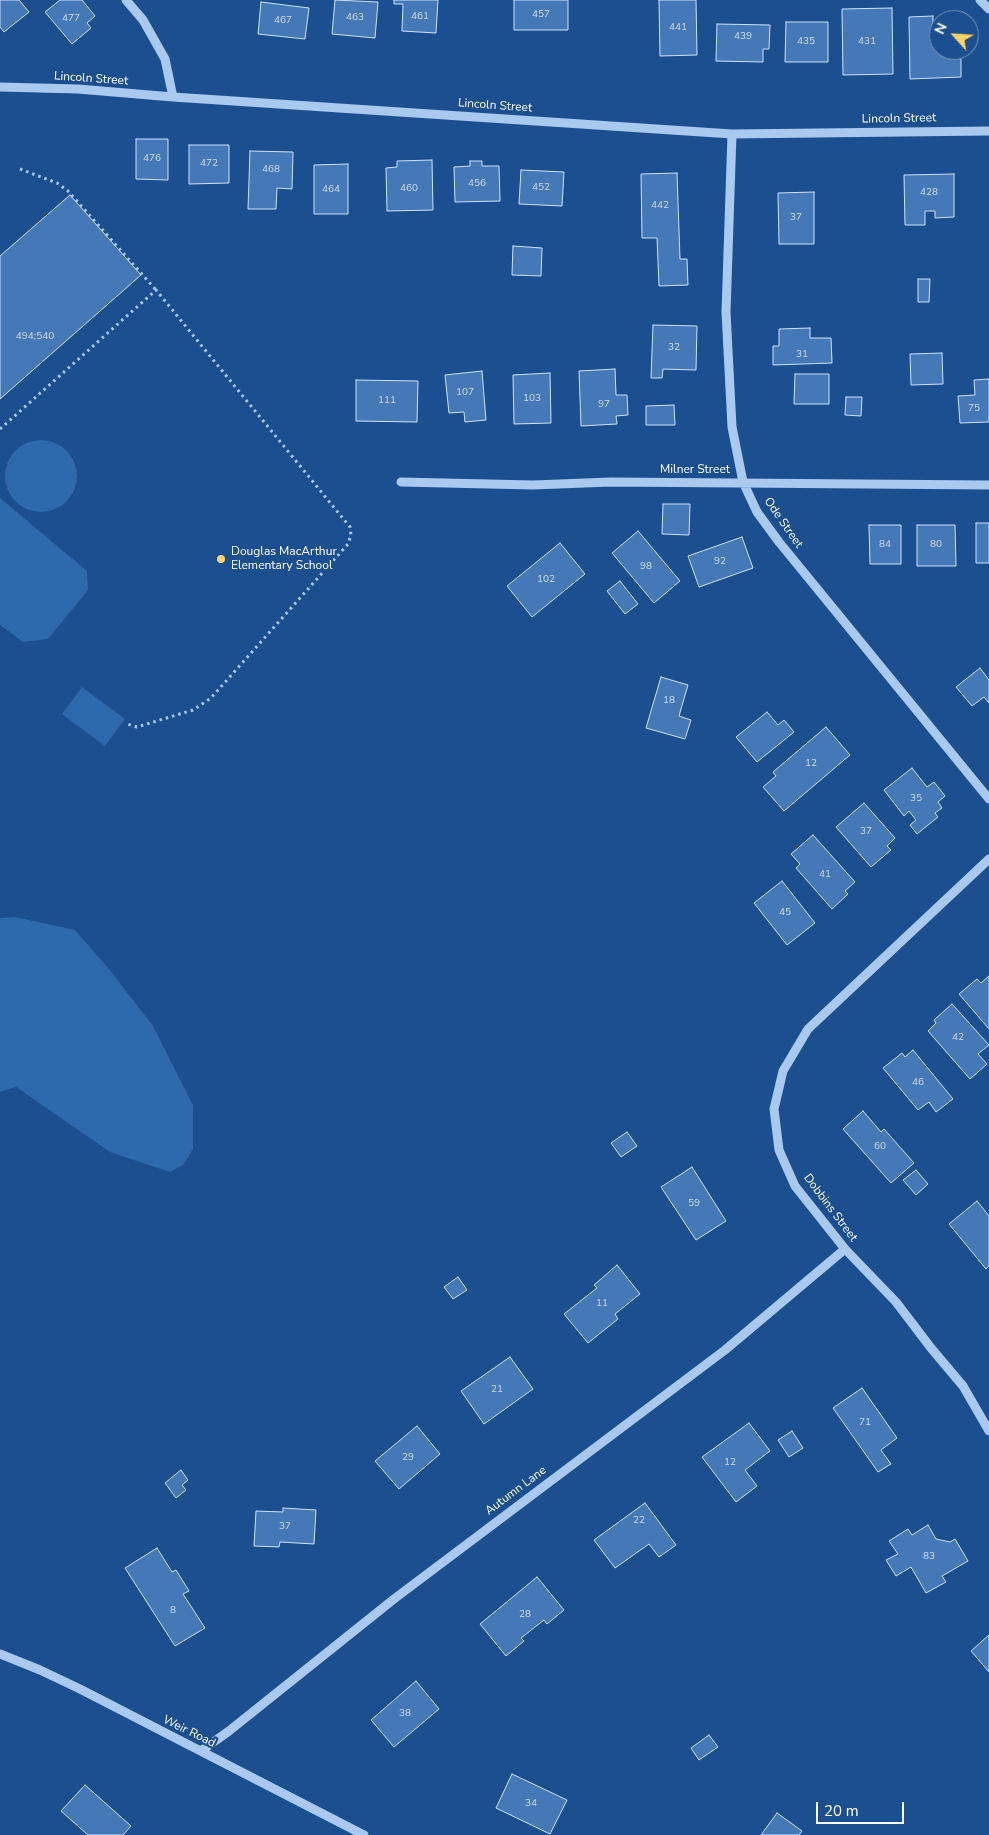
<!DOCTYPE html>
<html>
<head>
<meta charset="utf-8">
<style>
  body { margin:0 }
  #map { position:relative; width:989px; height:1835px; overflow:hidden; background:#1b4f8f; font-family:"Nunito Sans",sans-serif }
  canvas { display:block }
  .north { position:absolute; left:929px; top:10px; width:50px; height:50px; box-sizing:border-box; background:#1b4f8f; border:1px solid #7695bc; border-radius:50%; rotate:296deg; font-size:14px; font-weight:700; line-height:20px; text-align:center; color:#fff }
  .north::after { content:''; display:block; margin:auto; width:18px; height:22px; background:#ffd166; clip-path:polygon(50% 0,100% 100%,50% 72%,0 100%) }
  .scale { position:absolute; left:816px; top:1802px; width:88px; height:22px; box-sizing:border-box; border:2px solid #fff; border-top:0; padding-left:6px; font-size:15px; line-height:18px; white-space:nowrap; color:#fff; -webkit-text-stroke:4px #1b4f8f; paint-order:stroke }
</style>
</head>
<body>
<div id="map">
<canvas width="989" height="1835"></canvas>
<div class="north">N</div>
<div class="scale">20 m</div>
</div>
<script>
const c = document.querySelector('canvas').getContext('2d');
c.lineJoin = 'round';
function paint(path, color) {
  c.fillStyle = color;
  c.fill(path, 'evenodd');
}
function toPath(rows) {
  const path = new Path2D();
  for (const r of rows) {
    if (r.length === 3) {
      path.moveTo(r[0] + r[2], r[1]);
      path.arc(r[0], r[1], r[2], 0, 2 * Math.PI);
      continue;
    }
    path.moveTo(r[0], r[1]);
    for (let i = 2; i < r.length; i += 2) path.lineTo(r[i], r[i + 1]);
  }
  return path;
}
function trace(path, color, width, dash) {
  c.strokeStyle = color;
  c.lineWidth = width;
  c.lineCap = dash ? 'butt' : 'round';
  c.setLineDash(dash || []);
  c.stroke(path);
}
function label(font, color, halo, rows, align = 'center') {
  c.font = font + ' "Nunito Sans",sans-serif';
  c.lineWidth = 4.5;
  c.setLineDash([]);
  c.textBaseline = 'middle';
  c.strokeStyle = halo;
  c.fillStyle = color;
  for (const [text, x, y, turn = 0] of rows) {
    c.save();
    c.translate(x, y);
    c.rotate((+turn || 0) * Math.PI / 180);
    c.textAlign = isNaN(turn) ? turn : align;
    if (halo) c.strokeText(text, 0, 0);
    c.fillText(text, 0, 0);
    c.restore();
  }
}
const green = toPath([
  [41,476,36],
  [0,498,87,571,88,590,48,639,23,642,0,625],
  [82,687,125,719,105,746,62,714],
  [15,917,75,930,109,969,153,1026,193,1105,193,1149,183,1165,170,1172,110,1152,16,1087,0,1092,0,918]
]);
const building = toPath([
  [0,0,19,0,29,12,4,32,0,27,0,0],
  [60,0,82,0,95,16,87,23,91,28,72,44,45,12,60,0],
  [335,0,378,2,375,38,332,34,335,0],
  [394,0,438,0,436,33,402,31,403,4,394,4,394,0],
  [514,0,568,0,568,30,514,30,514,0],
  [659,0,696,0,697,55,660,56,659,0],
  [261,2,309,8,305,39,258,34,261,2],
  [892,8,893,74,843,75,842,9,892,8],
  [933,16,933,28,939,28,939,50,961,50,961,77,910,79,909,17,933,16],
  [786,22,828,22,828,62,785,62,786,22],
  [717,24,770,25,769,49,763,49,763,62,716,61,717,24],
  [136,139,168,139,168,180,136,179,136,139],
  [189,145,229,145,229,183,189,184,189,145],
  [250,151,293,152,292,189,277,188,276,209,248,209,250,151],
  [432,160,433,210,387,211,386,168,397,167,397,161,432,160],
  [470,161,482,161,482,166,499,166,500,201,455,202,454,167,470,166,470,161],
  [348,164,348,214,314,214,314,165,348,164],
  [521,170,564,172,562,206,519,204,521,170],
  [677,173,680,259,687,259,688,285,659,286,657,238,642,238,641,174,677,173],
  [954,174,954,217,935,218,935,211,925,211,925,225,905,225,904,175,954,174],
  [814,192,814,244,779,244,778,193,814,192],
  [70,195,141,275,0,399,0,256,70,195],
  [513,246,542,248,541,276,512,275,513,246],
  [918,279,930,279,929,302,918,302,918,279],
  [653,325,697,326,696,370,663,369,662,378,651,378,653,325],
  [810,328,810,338,831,338,832,363,773,365,773,346,779,346,779,329,810,328],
  [942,353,943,384,911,385,910,354,942,353],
  [615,369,616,395,627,395,628,415,616,416,617,424,581,426,579,371,615,369],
  [482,371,486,420,465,422,464,412,449,413,445,375,482,371],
  [550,373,551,423,514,424,513,375,550,373],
  [795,374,829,374,829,404,794,404,795,374],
  [989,379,989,422,960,423,958,396,975,395,974,380,989,379],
  [356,380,418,381,417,422,356,421,356,380],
  [846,397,862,397,861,416,845,415,846,397],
  [674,405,675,425,646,425,646,406,674,405],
  [663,504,690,504,689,535,662,534,663,504],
  [976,523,989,523,989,563,976,563,976,523],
  [869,525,901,525,901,564,870,564,869,525],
  [917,525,955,525,956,566,917,566,917,525],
  [638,531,680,581,654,603,612,553,638,531],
  [742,537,753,568,699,587,688,556,742,537],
  [560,543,585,574,532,617,507,586,560,543],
  [620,581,638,604,625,614,607,591,620,581],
  [980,668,989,680,989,703,984,697,972,706,956,687,980,668],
  [661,677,688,685,679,716,691,720,685,739,646,728,661,677],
  [767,712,778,725,784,720,794,732,757,762,736,737,767,712],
  [826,727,850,755,784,811,763,787,776,776,773,772,826,727],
  [912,768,927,787,934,782,945,796,938,802,942,808,935,813,938,817,917,834,910,825,916,820,909,811,904,816,884,790,912,768],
  [864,803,895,838,887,846,891,850,871,867,836,827,864,803],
  [813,835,855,882,845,891,848,894,832,909,796,868,800,864,791,854,813,835],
  [782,881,815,923,787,945,754,903,782,881],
  [989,976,989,1029,959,994,977,979,981,983,989,976],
  [952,1004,989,1045,978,1054,987,1064,970,1079,928,1031,936,1023,934,1020,952,1004],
  [913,1050,953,1099,936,1112,929,1102,918,1110,883,1068,902,1053,905,1057,913,1050],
  [863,1111,881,1132,884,1129,914,1163,891,1183,843,1129,863,1111],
  [627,1132,637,1146,621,1157,611,1143,627,1132],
  [692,1167,726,1221,696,1240,661,1187,692,1167],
  [916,1170,928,1184,916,1195,903,1180,916,1170],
  [977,1201,989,1216,989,1266,986,1269,949,1224,977,1201],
  [617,1265,640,1294,615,1314,618,1319,588,1343,564,1314,597,1288,594,1285,617,1265],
  [458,1277,467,1290,453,1299,444,1287,458,1277],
  [510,1357,533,1389,484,1424,461,1391,510,1357],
  [862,1388,897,1438,881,1450,891,1464,878,1472,833,1408,862,1388],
  [749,1423,770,1451,745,1470,757,1486,736,1502,702,1457,749,1423],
  [417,1426,440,1454,399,1489,375,1461,417,1426],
  [792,1431,803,1448,789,1457,778,1440,792,1431],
  [181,1470,188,1480,182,1485,186,1490,176,1498,165,1483,181,1470],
  [645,1503,676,1545,659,1557,649,1544,615,1568,594,1540,645,1503],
  [283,1508,316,1510,314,1544,280,1542,279,1547,254,1546,256,1511,283,1512,283,1508],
  [928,1525,936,1539,950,1542,955,1539,968,1561,942,1576,946,1582,926,1593,911,1567,896,1576,886,1560,898,1554,889,1541,908,1529,912,1535,928,1525],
  [157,1548,172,1572,176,1570,189,1591,183,1594,205,1628,175,1646,125,1568,157,1548],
  [537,1577,564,1610,547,1624,544,1620,521,1638,524,1641,506,1656,480,1624,537,1577],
  [989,1635,989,1672,971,1651,989,1635],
  [416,1681,439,1709,394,1747,371,1720,416,1681],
  [709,1735,718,1747,699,1760,691,1748,709,1735],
  [512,1774,567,1800,550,1834,496,1808,512,1774],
  [85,1785,131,1826,123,1835,88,1835,61,1811,85,1785],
  [777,1813,802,1831,799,1835,761,1835,777,1813]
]);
const path = toPath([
  [20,169,57,183,68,191,156,290],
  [0,429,156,290,350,527,351,535,348,544,211,698,193,710,137,727,127,724]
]);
const minor = toPath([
  [126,0,143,20,165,59,173,97],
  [980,0,989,9],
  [0,87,78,89,173,97,732,134,989,131],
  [732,134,726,312,732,427,743,482,757,512,779,542,989,799],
  [401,482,533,485,611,482,989,485],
  [989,859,808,1029,783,1071,774,1109,779,1150,795,1186,845,1249,896,1302,931,1348,963,1386,989,1431],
  [0,1654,40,1670,80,1689,364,1835],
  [201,1751,229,1731,394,1599,725,1350,845,1249]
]);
const markers = [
  [221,559,5,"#ffd166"]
];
const numberNames = [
  ["457",541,15],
  ["461",420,17],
  ["463",355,18],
  ["477",71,19],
  ["467",283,21],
  ["441",678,28],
  ["439",743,37],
  ["435",806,42],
  ["431",867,42],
  ["476",152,159],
  ["472",209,164],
  ["468",271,170],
  ["456",477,184],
  ["452",541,188],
  ["460",409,189],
  ["464",331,190],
  ["428",929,193],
  ["442",660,206],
  ["37",796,218],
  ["494;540",35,337],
  ["32",674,348],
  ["31",802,355],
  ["107",465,393],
  ["103",532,399],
  ["111",387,401],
  ["97",604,405],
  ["75",974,409],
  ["84",885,545],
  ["80",936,545],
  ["92",720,562],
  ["98",646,567],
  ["102",546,580],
  ["18",669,701],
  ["12",811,764],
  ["35",916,799],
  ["37",866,832],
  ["41",825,875],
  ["45",785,913],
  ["42",958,1038],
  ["46",918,1083],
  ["60",880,1147],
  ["59",694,1204],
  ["11",602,1304],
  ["21",497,1390],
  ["71",865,1423],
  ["29",408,1458],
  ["12",730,1463],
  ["22",639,1521],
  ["37",285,1527],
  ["83",929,1557],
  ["8",173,1611],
  ["28",525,1615],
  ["38",405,1714],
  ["34",531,1804]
];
const streetNames = [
  ["Lincoln Street",91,79,4],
  ["Lincoln Street",495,106,4],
  ["Lincoln Street",899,119,-1],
  ["Milner Street",695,470],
  ["Ode Street",783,523,55],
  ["Dobbins Street",830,1208,53],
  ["Autumn Lane",516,1491,-37],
  ["Weir Road",189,1732,26]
];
const poiNames = [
  ["Douglas MacArthur",231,552],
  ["Elementary School",231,566]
];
paint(green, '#2e69ad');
paint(building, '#4478b7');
trace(building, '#cfe3fa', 1);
trace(path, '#a9c9ee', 3, [2.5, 4]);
trace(minor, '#a9c9ee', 9);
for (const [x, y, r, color] of markers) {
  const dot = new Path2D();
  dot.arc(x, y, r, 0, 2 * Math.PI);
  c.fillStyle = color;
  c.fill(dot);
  trace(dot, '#1b4f8f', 2);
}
label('10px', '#d0dded', null, numberNames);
label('12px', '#fff', '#1b4f8f', streetNames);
label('12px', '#fff', '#1b4f8f', poiNames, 'left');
</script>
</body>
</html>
